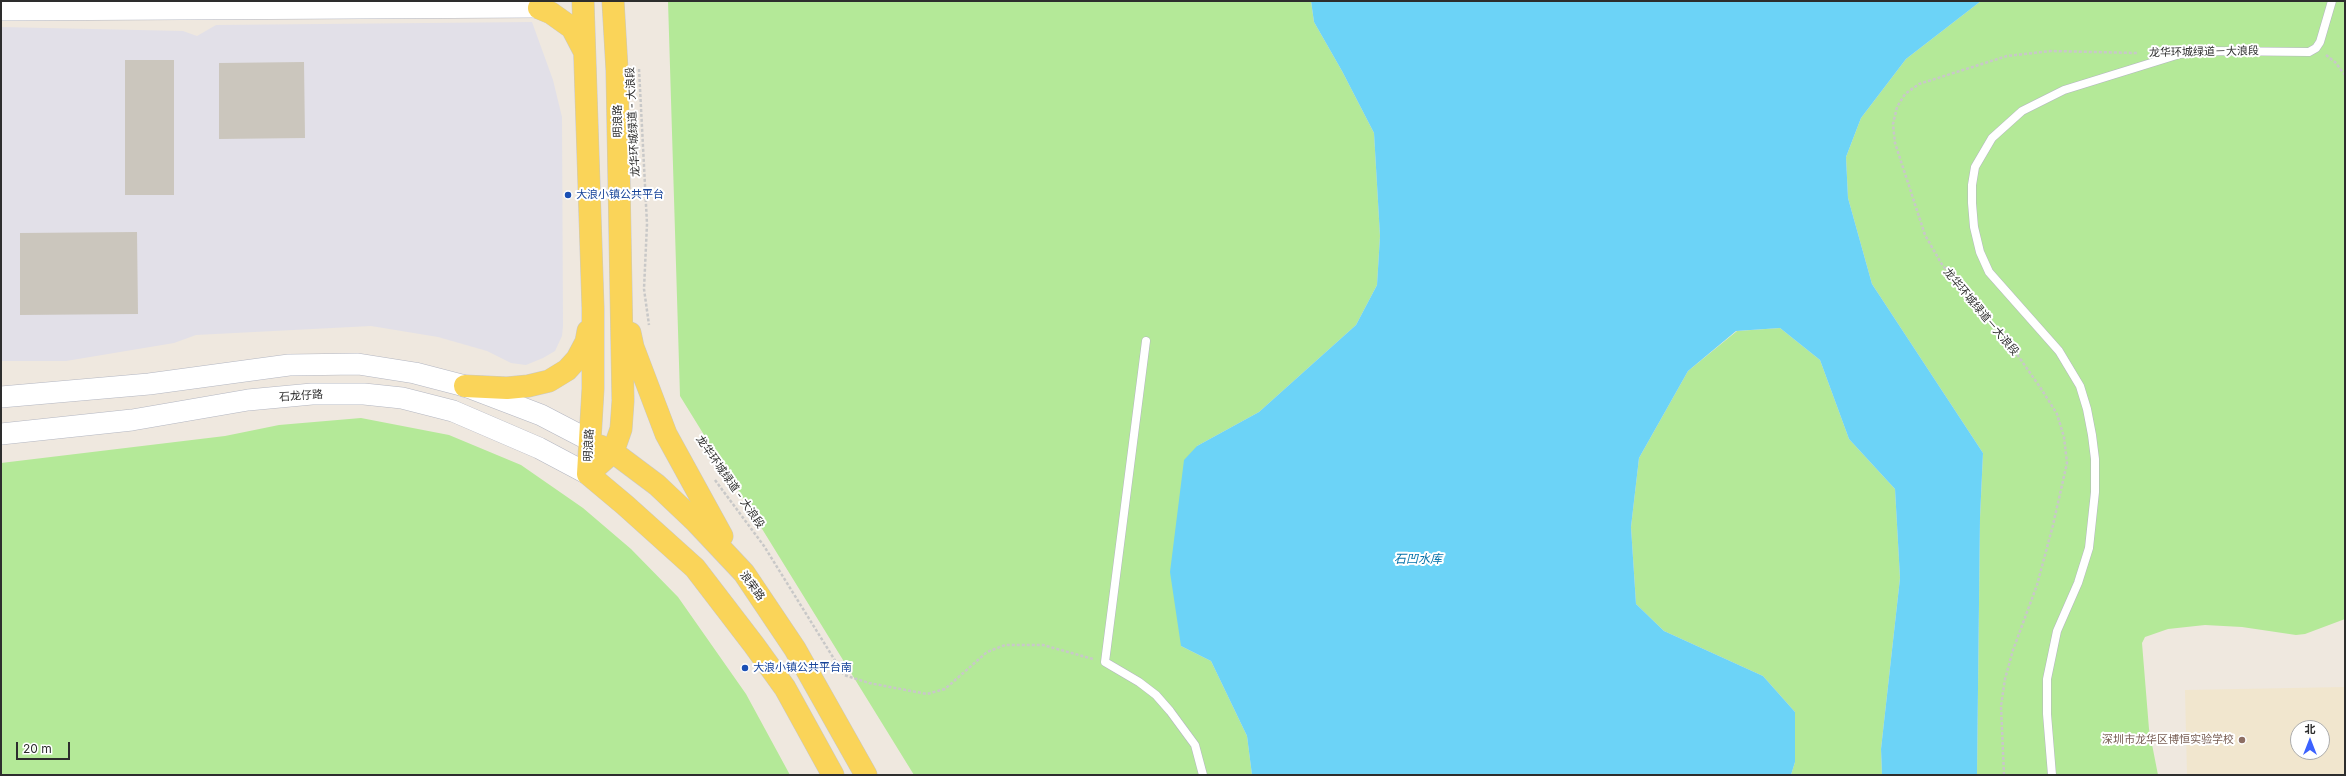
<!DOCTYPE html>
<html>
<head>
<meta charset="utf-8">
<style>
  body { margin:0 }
  #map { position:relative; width:2346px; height:776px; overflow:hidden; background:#efe8df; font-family:Inter,"Noto Sans SC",sans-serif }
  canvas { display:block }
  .frame { position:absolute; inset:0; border:2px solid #2d2d2d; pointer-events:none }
  .north { position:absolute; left:2290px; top:720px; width:40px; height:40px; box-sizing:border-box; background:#fff; border:1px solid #ababab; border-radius:50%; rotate:0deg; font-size:11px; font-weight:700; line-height:16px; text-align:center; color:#2d2d2d }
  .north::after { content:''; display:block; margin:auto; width:14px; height:18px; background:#3c62ff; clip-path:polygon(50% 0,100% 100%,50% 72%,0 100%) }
  .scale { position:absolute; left:16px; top:742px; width:54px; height:18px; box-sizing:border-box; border:2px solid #2d2d2d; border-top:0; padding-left:5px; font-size:12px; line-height:14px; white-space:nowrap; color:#2d2d2d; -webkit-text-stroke:3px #fff; paint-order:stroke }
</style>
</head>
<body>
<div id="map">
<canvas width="2346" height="776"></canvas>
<div class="frame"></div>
<div class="north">北</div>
<div class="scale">20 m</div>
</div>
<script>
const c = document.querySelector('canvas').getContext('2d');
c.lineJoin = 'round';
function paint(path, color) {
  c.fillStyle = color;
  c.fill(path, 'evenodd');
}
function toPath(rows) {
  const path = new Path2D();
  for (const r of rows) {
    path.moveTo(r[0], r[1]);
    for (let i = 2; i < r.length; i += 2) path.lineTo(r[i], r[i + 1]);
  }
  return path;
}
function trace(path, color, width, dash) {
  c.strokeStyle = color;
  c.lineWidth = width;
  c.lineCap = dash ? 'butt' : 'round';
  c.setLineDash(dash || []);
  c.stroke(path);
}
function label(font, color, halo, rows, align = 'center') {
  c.font = font + ' Inter,"Noto Sans SC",sans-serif';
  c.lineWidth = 4;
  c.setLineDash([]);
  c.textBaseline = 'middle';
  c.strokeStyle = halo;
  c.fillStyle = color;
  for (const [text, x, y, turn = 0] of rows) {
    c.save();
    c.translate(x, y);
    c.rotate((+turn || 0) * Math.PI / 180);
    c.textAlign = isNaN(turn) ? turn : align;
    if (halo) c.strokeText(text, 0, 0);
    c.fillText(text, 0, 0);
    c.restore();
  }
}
const industrial = toPath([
  [532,22,553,80,562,117,563,326,562,336,555,351,543,358,526,365,511,363,487,351,438,337,371,326,196,335,174,343,66,361,1,361,1,27,183,31,197,36,216,25]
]);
const education = toPath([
  [2345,687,2345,775,2187,775,2185,690],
  [2298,728,2322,728,2322,752,2298,752]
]);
const green = toPath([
  [668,1,1311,1,1314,22,1342,71,1374,133,1380,236,1377,285,1356,325,1259,412,1197,446,1181,646,1211,661,1247,736,1252,775,914,775,680,396],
  [1981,1,2345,1,2345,619,2305,634,2296,635,2242,627,2205,625,2168,629,2145,637,2142,643,2149,729,2158,775,1977,775,1980,518,1983,453,1872,284,1848,198,1846,157,1861,118,1906,59],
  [1780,328,1820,360,1849,439,1895,489,1900,578,1881,749,1882,775,1791,775,1795,762,1795,712,1763,676,1664,631,1636,604,1631,527,1639,458,1688,371,1737,331],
  [361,418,449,435,521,465,583,508,631,549,678,597,746,694,790,775,1,775,1,463,225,436,279,425]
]);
const water = toPath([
  [1311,1,1981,1,1906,59,1861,118,1846,157,1848,198,1872,284,1983,453,1980,518,1977,775,1882,775,1881,749,1900,578,1895,489,1849,439,1820,360,1780,328,1736,331,1688,371,1639,458,1631,527,1636,604,1664,631,1763,676,1795,712,1795,762,1791,775,1252,775,1247,736,1211,661,1181,646,1170,572,1184,460,1197,446,1259,412,1356,325,1377,285,1380,236,1374,133,1342,71,1314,22]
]);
const building = toPath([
  [125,60,174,60,174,195,125,195],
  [304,62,305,138,219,139,219,63],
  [137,232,138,314,20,315,20,233]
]);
const path = toPath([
  [2326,55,2335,62,2345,75],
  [639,69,647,224,644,289,649,325],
  [715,480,764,546,844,675,869,683,927,694,945,689,987,652,1005,645,1043,645,1093,659],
  [2004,775,2001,706,2005,679,2013,650,2037,585,2053,525,2067,463,2064,437,2057,414,2042,390,2007,340,1965,295,1941,263,1925,235,1895,143,1893,124,1897,107,1905,94,1919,84,2007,56,2051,51,2137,53]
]);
const service = toPath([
  [1146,341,1105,662,1139,682,1156,695,1170,711,1195,745,1203,775],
  [2052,775,2047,714,2047,679,2057,631,2078,583,2089,548,2095,492,2095,459,2092,435,2087,409,2080,386,2059,351,1989,272,1980,252,1974,227,1972,203,1972,185,1975,167,1992,138,2022,111,2064,90,2180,54,2212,51,2309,52,2316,48,2320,42,2332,1]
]);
const tertiary = toPath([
  [1,11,539,8]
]);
const secondary = toPath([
  [1,397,149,384,289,365,358,364,415,373,465,386,541,415,589,440],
  [1,434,132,420,248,400,312,394,364,394,402,398,453,411,539,448,588,474]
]);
const primary = toPath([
  [583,1,593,308,593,389,588,474],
  [539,8,551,13,572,28,584,51],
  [630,333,633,347,666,434,722,536],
  [465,386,507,388,528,386,549,381,567,370,577,359,586,342,588,331],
  [600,446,613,452,657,485,696,522,744,573,795,649,866,775],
  [588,474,613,452,621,429,623,401,617,70,613,1],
  [588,474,625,505,695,568,754,645,785,688,833,775]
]);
const markers = [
  [568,195,4,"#1a4fb4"],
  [745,668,4,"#1a4fb4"],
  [2242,740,4,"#8d6e63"]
];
const streetNames = [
  ["龙华环城绿道－大浪段",2204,52,-1],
  ["明浪路",618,121,-91],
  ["龙华环城绿道 - 大浪段",633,122,-93],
  ["龙华环城绿道－大浪段",1981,312,50],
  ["石龙仔路",301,396,-4],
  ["明浪路",589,445,-87],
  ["龙华环城绿道 - 大浪段",730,482,55],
  ["浪荣路",752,586,53]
];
const transitNames = [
  ["大浪小镇公共平台",576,195],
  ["大浪小镇公共平台南",753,668]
];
const educationNames = [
  ["深圳市龙华区博恒实验学校",2234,740]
];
const waterNames = [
  ["石凹水库",1418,559]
];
paint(industrial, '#e2e0e8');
paint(education, '#f1e6ce');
paint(green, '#b4e998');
paint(water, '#6cd3f7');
paint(building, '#cbc6bd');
trace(service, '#b3b6c1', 9);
trace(tertiary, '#b3b6c1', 20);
trace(secondary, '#b3b6c1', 22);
trace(primary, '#c8c8c8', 23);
trace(path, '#c8c8c8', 2.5, [3, 2]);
trace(service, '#fff', 8);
trace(tertiary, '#fff', 19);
trace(secondary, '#fff', 21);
trace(primary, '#fad459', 22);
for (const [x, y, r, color] of markers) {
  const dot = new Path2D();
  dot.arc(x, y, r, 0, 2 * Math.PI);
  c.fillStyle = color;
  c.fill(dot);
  trace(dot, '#fff', 1.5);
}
label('11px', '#2d2d2d', '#fff', streetNames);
label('11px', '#164399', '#fff', transitNames, 'left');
label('11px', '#785e54', '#fff', educationNames, 'right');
label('italic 12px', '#0472aa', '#fff', waterNames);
</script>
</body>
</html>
